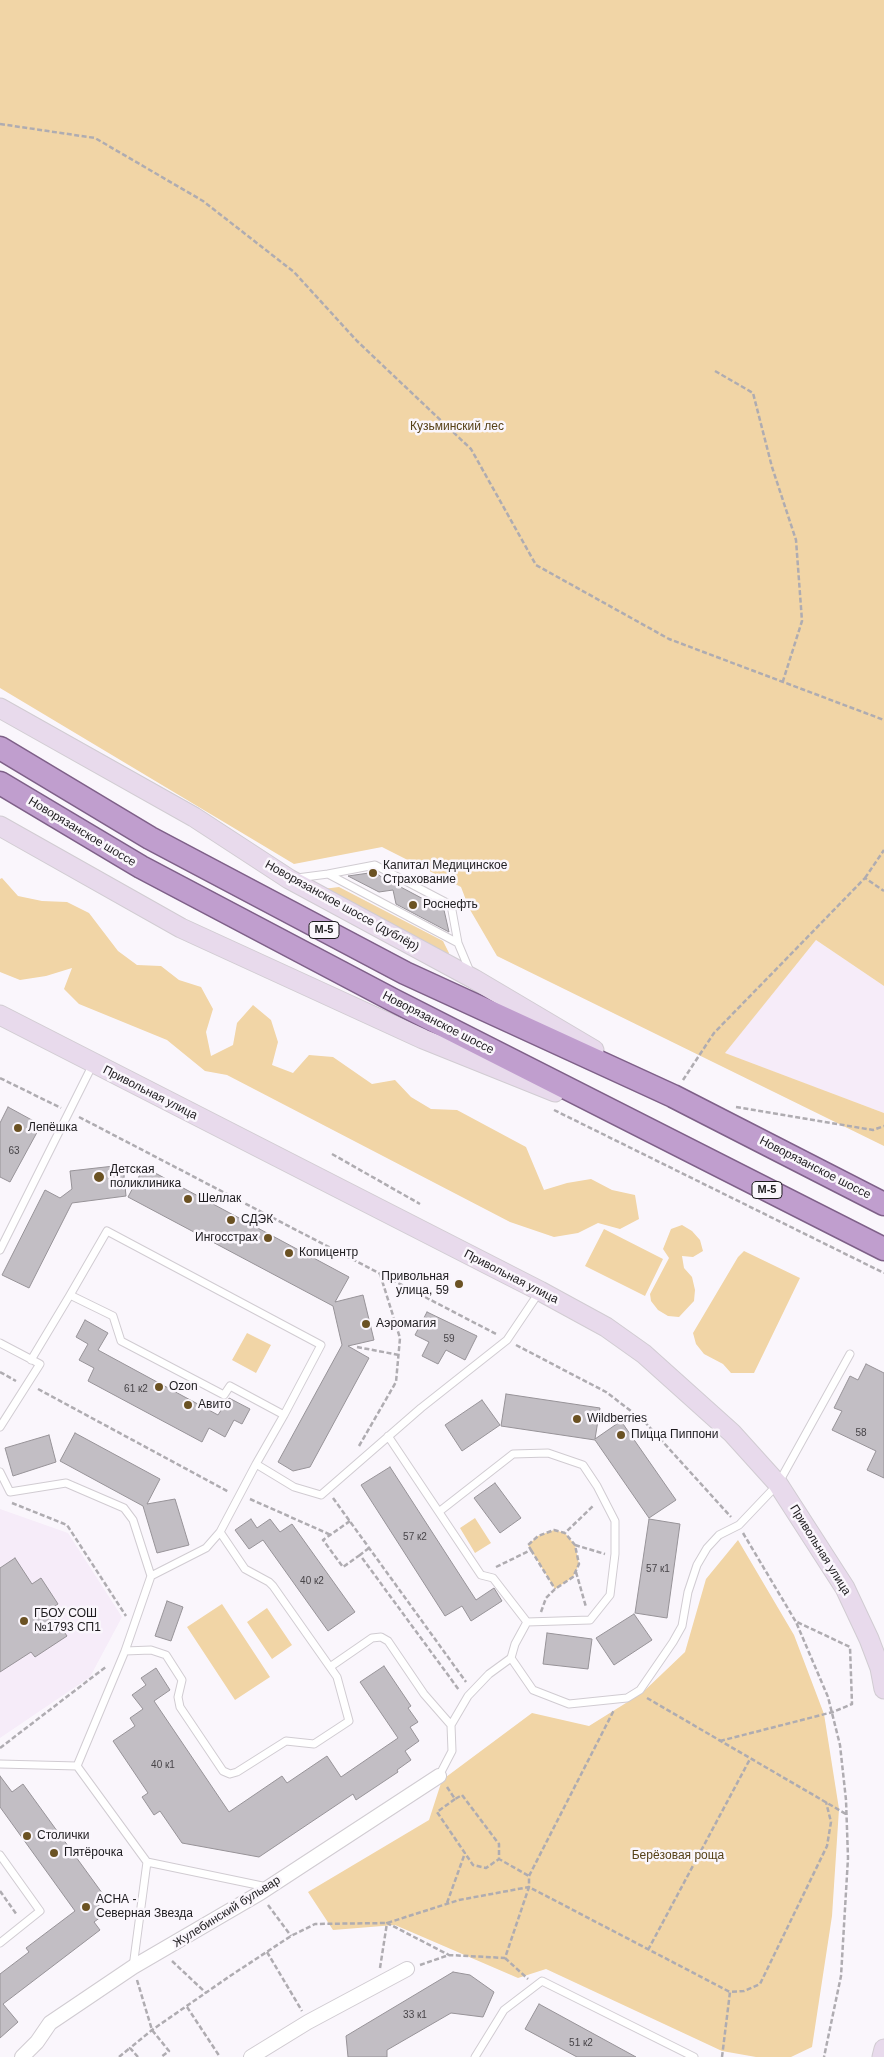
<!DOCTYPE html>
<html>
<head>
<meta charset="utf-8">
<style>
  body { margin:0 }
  canvas { display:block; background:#faf6fc }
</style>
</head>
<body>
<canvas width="884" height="2057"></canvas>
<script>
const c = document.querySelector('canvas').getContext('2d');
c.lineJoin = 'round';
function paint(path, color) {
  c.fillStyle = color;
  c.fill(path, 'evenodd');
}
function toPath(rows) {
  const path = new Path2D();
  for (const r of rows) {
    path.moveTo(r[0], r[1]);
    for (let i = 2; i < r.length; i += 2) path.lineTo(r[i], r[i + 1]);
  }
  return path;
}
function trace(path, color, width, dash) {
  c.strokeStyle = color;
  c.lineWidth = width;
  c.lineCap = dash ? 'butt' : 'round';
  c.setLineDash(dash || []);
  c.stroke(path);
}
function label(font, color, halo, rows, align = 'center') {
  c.font = font + ' Helvetica,sans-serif';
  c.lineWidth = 5;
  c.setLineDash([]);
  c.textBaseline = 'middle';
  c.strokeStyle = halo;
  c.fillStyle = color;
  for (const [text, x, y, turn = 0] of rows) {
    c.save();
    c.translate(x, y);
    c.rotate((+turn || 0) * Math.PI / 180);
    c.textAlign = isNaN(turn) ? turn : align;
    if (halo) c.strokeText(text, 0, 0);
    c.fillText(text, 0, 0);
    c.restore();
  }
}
const built = toPath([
  [816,940,884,986,884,1113,724,1053],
  [0,1509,68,1533,122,1617,90,1677,0,1738]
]);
const green = toPath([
  [0,0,884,0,884,986,816,940,725,1053,884,1113,884,1146,497,956,469,908,461,887,382,847,294,864,0,688],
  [2,878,18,896,42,901,67,902,89,913,118,951,137,965,161,966,179,980,201,987,213,1009,206,1032,211,1056,233,1045,237,1023,253,1005,271,1020,278,1042,272,1065,293,1073,309,1055,333,1057,372,1084,395,1080,411,1097,431,1109,457,1110,526,1147,544,1190,567,1183,591,1179,612,1190,635,1195,639,1219,620,1229,598,1223,578,1233,554,1237,510,1222,227,1075,205,1071,167,1040,79,1004,64,989,72,968,46,976,20,980,0,972,0,879],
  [339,887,443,941,449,953,448,955,323,889],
  [682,1225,692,1231,700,1240,703,1251,693,1257,682,1256,684,1268,692,1277,695,1290,694,1301,679,1317,668,1316,658,1310,651,1301,650,1294,669,1258,663,1249,671,1229],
  [604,1229,663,1259,645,1296,585,1266],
  [744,1251,800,1278,754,1373,731,1373,723,1364,704,1354,696,1344,693,1333,738,1257],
  [247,1333,271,1345,256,1373,232,1360],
  [475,1518,491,1543,475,1553,460,1528],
  [554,1530,565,1533,575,1545,579,1564,573,1577,555,1589,528,1545,538,1536],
  [738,1540,794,1635,824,1714,839,1809,832,1916,812,2047,791,2057,756,2057,722,2051,546,1969,518,1978,395,1925,333,1930,308,1892,429,1820,442,1780,532,1713,589,1726,642,1693,685,1652,706,1579],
  [222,1604,270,1677,235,1700,187,1627],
  [267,1608,292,1645,272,1659,247,1622]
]);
const building = toPath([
  [376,872,380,876,444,910,449,932,396,904,393,890,379,892,348,876,376,872],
  [8,1107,41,1125,10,1182,0,1177,0,1123,8,1107],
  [123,1165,126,1196,72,1203,29,1288,2,1275,45,1190,60,1198,72,1189,70,1171,123,1165],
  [144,1167,349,1277,335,1302,363,1295,374,1340,348,1346,369,1358,310,1467,293,1471,278,1462,342,1345,333,1306,128,1197,144,1167],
  [427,1312,477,1336,465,1360,446,1350,438,1364,422,1356,429,1342,415,1335,427,1312],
  [85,1320,108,1333,98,1350,218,1415,229,1398,250,1409,242,1424,234,1420,225,1437,209,1428,202,1442,88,1381,94,1368,79,1360,88,1344,76,1337,85,1320],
  [866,1364,884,1373,884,1478,867,1470,876,1451,832,1430,842,1411,834,1408,850,1376,858,1380,866,1364],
  [506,1394,600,1408,595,1439,621,1421,676,1500,649,1518,595,1440,501,1426,506,1394],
  [482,1400,500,1425,462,1451,445,1425,482,1400],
  [75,1433,160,1479,147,1504,175,1499,189,1545,157,1553,143,1506,60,1461,75,1433],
  [49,1435,56,1462,13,1476,5,1448,49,1435],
  [390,1467,476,1600,494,1588,502,1601,471,1621,462,1606,445,1616,361,1485,390,1467],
  [495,1483,521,1518,500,1533,474,1498,495,1483],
  [251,1519,257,1528,270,1519,280,1532,292,1524,355,1612,328,1631,263,1540,249,1549,235,1530,251,1519],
  [649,1519,680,1524,667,1618,635,1613,649,1519],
  [15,1558,32,1584,41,1578,58,1604,49,1610,67,1636,35,1657,31,1652,0,1672,0,1568,15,1558],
  [167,1601,183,1607,171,1641,155,1636,167,1601],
  [634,1614,652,1640,614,1665,596,1638,634,1614],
  [547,1633,592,1639,588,1669,543,1664,547,1633],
  [384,1666,411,1706,408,1708,418,1722,410,1727,419,1741,405,1751,411,1760,397,1770,398,1772,356,1800,353,1794,259,1857,182,1843,160,1811,154,1815,142,1797,148,1793,113,1741,135,1726,130,1718,143,1709,132,1695,146,1685,141,1678,156,1668,170,1690,154,1701,229,1812,282,1776,287,1783,327,1756,341,1777,398,1738,360,1682,384,1666],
  [0,1776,12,1792,23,1784,105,1897,97,1903,105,1914,94,1922,100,1930,3,2004,18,2022,0,2038,0,1974,29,1952,26,1948,75,1911,0,1807,0,1776],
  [453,1972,470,1975,494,1992,483,2017,451,2013,387,2050,387,2057,348,2057,346,2036,453,1972],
  [539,2004,636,2057,577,2057,525,2029,539,2004]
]);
const path = toPath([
  [0,124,95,138,203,201,294,272,357,341,471,449,536,565,669,639,884,720],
  [715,371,753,393,772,467,796,540,802,621,783,681],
  [865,878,884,850],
  [0,1078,61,1108],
  [683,1080,714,1033,865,878,884,891],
  [736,1107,873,1130,884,1126],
  [554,1110,884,1273],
  [79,1117,498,1335],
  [332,1154,420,1204],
  [516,1345,606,1392,643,1420,731,1517],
  [357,1347,399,1355],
  [0,1372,16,1381],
  [38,1389,229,1492],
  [359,1446,396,1382,400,1338,380,1274],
  [333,1498,466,1682],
  [250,1499,331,1535],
  [12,1503,67,1525,126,1616],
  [350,1521,323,1540,343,1567,360,1555],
  [743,1533,796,1622,828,1697,840,1745,846,1800,848,1858,841,1976,824,2057],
  [575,1545,605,1554],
  [369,1548,360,1555,459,1690],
  [531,1550,555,1589],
  [496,1567,531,1550,528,1545,538,1536,554,1530,565,1533,594,1505],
  [576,1572,586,1607],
  [541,1612,546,1598,555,1589,573,1577,579,1564,575,1545,565,1533],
  [647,1698,846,1814],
  [720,1741,833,1712,852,1704,850,1647,797,1622],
  [0,1748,107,1666],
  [447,1787,455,1799,462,1795,499,1844,499,1859,529,1876],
  [455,1799,437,1812,473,1865,486,1868,499,1859],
  [0,1891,17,1915],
  [447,1903,465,1853],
  [268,1905,291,1936],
  [648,1950,750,1759],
  [267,1952,302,2011],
  [505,1958,528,1979],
  [172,1961,206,1993],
  [420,1965,449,1955,505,1958,529,1887,730,1992],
  [380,1968,387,1923,449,1955],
  [137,1980,152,2030,169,2051,161,2057],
  [187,2007,220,2057],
  [119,2057,130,2048],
  [138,2057,130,2048,152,2030,230,1976,291,1936,315,1924,387,1923,459,1900,529,1887,529,1876,614,1710],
  [722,2057,730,1992,744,1991,760,1984,827,1846,831,1822,826,1802]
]);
const service = toPath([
  [328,874,375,865,451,905,458,943],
  [297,878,328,874,458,943,471,974],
  [0,1250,93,1064],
  [0,1343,40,1364,0,1427],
  [31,1360,70,1295],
  [388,1436,481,1575,493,1578,527,1622,590,1620,610,1595,615,1554,615,1521,597,1486,583,1465,548,1453,513,1454,440,1511],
  [256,1464,284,1415,321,1345,107,1231,70,1295,113,1316,121,1341,224,1395,230,1386,284,1415],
  [0,1472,10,1492,66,1483,124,1508,133,1520,151,1576],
  [125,1651,151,1650,166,1655,182,1680,178,1697,180,1707,223,1771,230,1774,237,1772,286,1741,314,1744,349,1721,337,1677,273,1586,269,1582,245,1569,220,1532],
  [511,1658,515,1644,527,1622],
  [330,1667,372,1638,381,1637,388,1641,424,1694,451,1725],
  [0,1764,77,1766],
  [439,1776,452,1751,451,1725,468,1696,489,1674,511,1658,533,1690,569,1704,627,1698,640,1690,673,1642,682,1626,688,1592,697,1565,707,1548,719,1535,739,1525,778,1484,850,1354],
  [0,1855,40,1911,0,1943],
  [147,1862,267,1887],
  [133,1967,147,1862,77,1766,125,1651,151,1576,206,1548,220,1532,256,1464,294,1487,321,1495,421,1408,507,1340,540,1291],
  [475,2057,504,2010,542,1981,694,2057]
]);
const minor = toPath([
  [22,2057,37,2042,50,2023,133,1967,260,1893,439,1776],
  [251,2057,308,2022,407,1969]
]);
const secondary = toPath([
  [0,708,194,817,289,879,474,979,594,1050],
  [0,826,181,928,423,1039,555,1092],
  [0,1015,540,1291,606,1327,644,1354,732,1433,778,1484,845,1588,869,1639,880,1668,884,1689],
  [882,2057,884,2049]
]);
const trunk = toPath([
  [0,748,150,838,405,973,673,1096,884,1204],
  [0,783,141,867,393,1000,884,1249]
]);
const markers = [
  [373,873,5,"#6b5223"],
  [413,905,5,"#6b5223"],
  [18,1128,5,"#6b5223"],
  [99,1177,6,"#6b5223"],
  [188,1199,5,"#6b5223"],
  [231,1220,5,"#6b5223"],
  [268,1238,5,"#6b5223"],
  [289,1253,5,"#6b5223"],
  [459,1284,5,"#6b5223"],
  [366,1324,5,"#6b5223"],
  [159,1387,5,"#6b5223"],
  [188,1405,5,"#6b5223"],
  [577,1419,5,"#6b5223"],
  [621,1435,5,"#6b5223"],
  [24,1621,5,"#6b5223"],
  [27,1836,5,"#6b5223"],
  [54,1853,5,"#6b5223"],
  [86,1907,5,"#6b5223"]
];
const numberNames = [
  ["63",14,1151],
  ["59",449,1339],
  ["61 к2",136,1389],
  ["58",861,1433],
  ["57 к2",415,1537],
  ["57 к1",658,1569],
  ["40 к2",312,1581],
  ["40 к1",163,1765],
  ["33 к1",415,2015],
  ["51 к2",581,2043]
];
const shields = [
  [324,930,30],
  [767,1190,30]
];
const shieldNames = [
  ["М-5",324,930],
  ["М-5",767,1190]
];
const parkNames = [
  ["Кузьминский лес",457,427],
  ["Берёзовая роща",678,1856]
];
const streetNames = [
  ["Новорязанское шоссе",82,832,31],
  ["Новорязанское шоссе (дублёр)",342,906,29],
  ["Новорязанское шоссе",438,1023,27],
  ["Привольная улица",150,1093,27],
  ["Новорязанское шоссе",815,1168,27],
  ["Привольная улица",511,1277,27],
  ["Привольная улица",820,1550,58],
  ["Жулебинский бульвар",227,1912,-32]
];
const poiNames = [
  ["Капитал Медицинское",383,866],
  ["Страхование",383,880],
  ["Роснефть",423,905],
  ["Лепёшка",28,1128],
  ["Детская",110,1170],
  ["поликлиника",110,1184],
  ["Шеллак",198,1199],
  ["СДЭК",241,1220],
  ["Ингосстрах",258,1238,"right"],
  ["Копицентр",299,1253],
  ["Привольная",449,1277,"right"],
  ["улица, 59",449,1291,"right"],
  ["Аэромагия",376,1324],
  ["Ozon",169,1387],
  ["Авито",198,1405],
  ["Wildberries",587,1419],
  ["Пицца Пиппони",631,1435],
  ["ГБОУ СОШ",34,1614],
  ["№1793 СП1",34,1628],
  ["Столички",37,1836],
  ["Пятёрочка",64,1853],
  ["АСНА -",96,1900],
  ["Северная Звезда",96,1914]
];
paint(built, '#f6ecf9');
paint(green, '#f1d5a6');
paint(building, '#c2bec4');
trace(building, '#979398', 1);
trace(service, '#d1ccd2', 9);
trace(minor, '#d1ccd2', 16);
trace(secondary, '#d1ccd2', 21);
trace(trunk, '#7e6088', 25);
trace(path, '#afacb1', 2.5, [5, 2.5]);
trace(service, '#fff', 7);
trace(minor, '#fff', 14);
trace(secondary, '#e8daec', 19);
trace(trunk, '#c09ece', 22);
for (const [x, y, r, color] of markers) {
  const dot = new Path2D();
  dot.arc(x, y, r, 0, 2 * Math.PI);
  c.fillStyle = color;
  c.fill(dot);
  trace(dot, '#faf6fc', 2);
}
label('10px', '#474448', null, numberNames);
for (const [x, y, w] of shields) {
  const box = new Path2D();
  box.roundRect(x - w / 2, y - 8.5, w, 17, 4);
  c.fillStyle = '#faf6fc';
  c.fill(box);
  trace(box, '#1e1c1f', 1);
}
label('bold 11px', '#1e1c1f', null, shieldNames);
label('12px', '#564118', '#faf6fc', parkNames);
label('12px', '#1e1c1f', '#faf6fc', streetNames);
label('12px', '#1e1c1f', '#faf6fc', poiNames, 'left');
</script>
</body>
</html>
